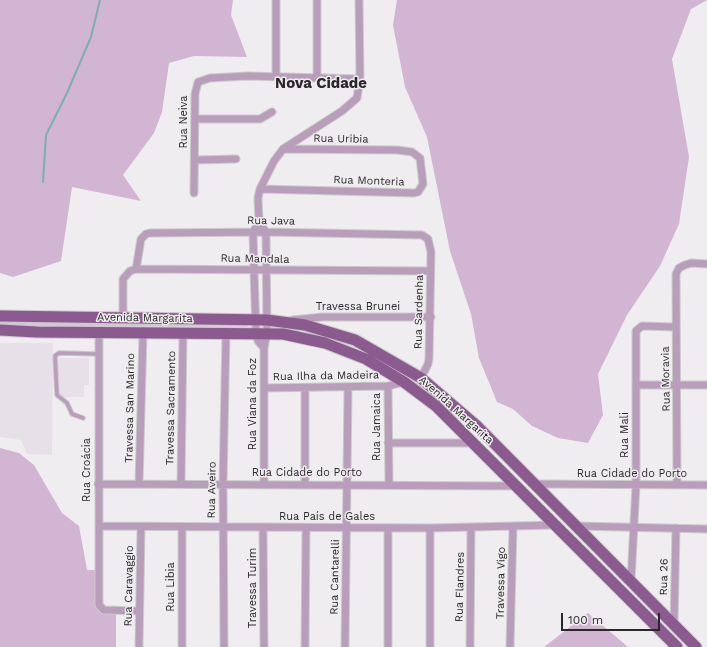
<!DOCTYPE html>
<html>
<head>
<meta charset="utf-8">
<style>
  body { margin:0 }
  #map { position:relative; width:707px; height:647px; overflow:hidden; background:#f0edf0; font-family:"Work Sans",sans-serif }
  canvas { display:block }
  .scale { position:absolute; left:561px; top:613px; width:99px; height:18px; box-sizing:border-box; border:2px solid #2a292a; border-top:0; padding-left:5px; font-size:12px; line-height:14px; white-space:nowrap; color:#2a292a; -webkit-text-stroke:3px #f0edf0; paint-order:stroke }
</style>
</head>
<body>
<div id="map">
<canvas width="707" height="647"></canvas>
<div class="scale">100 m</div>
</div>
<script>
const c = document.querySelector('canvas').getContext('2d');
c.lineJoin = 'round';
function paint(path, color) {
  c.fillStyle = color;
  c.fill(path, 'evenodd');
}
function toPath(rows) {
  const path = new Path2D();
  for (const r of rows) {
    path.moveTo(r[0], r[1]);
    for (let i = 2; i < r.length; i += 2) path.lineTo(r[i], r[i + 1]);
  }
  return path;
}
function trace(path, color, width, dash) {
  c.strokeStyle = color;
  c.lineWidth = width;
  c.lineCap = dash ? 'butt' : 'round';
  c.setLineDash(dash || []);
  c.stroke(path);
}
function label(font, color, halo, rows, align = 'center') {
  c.font = font + ' "Work Sans",sans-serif';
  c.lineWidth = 3;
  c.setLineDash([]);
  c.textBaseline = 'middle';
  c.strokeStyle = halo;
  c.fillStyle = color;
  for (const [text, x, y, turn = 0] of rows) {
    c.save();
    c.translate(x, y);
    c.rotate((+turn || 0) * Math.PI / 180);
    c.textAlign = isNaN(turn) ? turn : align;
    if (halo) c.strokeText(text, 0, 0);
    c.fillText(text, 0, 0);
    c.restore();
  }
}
const built = toPath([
  [0,343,53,343,52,455,27,454,21,440,0,437],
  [58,358,89,358,89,385,84,385,84,397,58,397]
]);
const green = toPath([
  [0,319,249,325,247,327,12,326,0,324]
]);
const forest = toPath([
  [0,0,233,0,231,15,247,57,194,56,169,63,162,112,154,133,123,175,141,201,72,187,61,261,13,277,0,273],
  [397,0,707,0,691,9,672,59,689,157,679,224,660,266,627,315,598,374,603,415,588,443,558,438,532,426,513,409,497,402,479,358,471,314,450,251,427,137,405,87,393,25],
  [0,448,19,453,34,465,62,513,79,526,87,570,96,570,97,607,116,614,116,647,0,647],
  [588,613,628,647,544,647]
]);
const stream = toPath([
  [43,182,46,135,67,93,91,37,100,0]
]);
const service = toPath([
  [83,418,72,414,67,403,57,395,55,356,59,353,99,354]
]);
const minor = toPath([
  [276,0,276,77],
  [317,78,317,0],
  [196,119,260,119,272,112],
  [195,160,236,159],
  [260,189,414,193,418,192,423,184,420,158,412,152,398,150,283,149],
  [194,193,195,94,198,82,210,78,247,76,360,79],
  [259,222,266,232,267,333,264,348,264,484],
  [136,269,141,239,146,234,150,233,266,232,422,235,428,239,431,252,429,359,428,364,421,378],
  [123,318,123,279,130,271,136,269,430,271],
  [293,320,322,317,431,317],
  [99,332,99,605,104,610,139,611],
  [264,348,258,341,256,333,254,271,253,232,259,222,258,198,260,189,274,161,283,149,342,111,357,98,360,79,359,0],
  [636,385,707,385],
  [264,388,388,386],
  [305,388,305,485],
  [388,443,474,443],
  [98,484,516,486],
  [139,484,143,333],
  [181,484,183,332],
  [534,484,707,485],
  [389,485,388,386,404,382],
  [677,485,676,274,679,268,685,265,691,263,707,264],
  [99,526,430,528,556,525],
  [577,526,707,529],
  [263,528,264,647],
  [388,528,388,647],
  [631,581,636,485,636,331,642,326,676,327],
  [674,625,676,528],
  [139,647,141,527],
  [182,647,182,527],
  [224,647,223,484,226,333],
  [305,647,306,528],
  [345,647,348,388],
  [430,647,430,528],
  [470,647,471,528],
  [510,647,513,527]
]);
const primary = toPath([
  [0,316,267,320,305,325,355,340,421,378,478,427,696,647],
  [0,330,37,332,283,334,325,343,366,359,404,382,436,406,677,647]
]);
const streetNames = [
  ["Rua Neiva",184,122,-90],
  ["Rua Uribia",341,139,1],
  ["Rua Monteria",369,181,2],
  ["Rua Java",271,221,1],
  ["Rua Mandala",255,259,1],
  ["Travessa Brunei",358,307],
  ["Rua Sardenha",419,312,-89],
  ["Avenida Margarita",145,318,1],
  ["Rua Ilha da Madeira",326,376,-1],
  ["Rua Moravia",666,379,-91],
  ["Rua Viana da Foz",253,404,-90],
  ["Travessa San Marino",130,408,-89],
  ["Travessa Sacramento",171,408,-89],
  ["Avenida Margarita",456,410,42],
  ["Rua Jamaica",377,427,-90],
  ["Rua Mali",625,435,-90],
  ["Rua Croácia",87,470,-90],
  ["Rua Cidade do Porto",307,473],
  ["Rua Cidade do Porto",632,474],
  ["Rua Aveiro",212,490,-89],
  ["Rua País de Gales",327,517],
  ["Rua Cantarelli",335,577,-89],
  ["Rua 26",664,577,-89],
  ["Travessa Vigo",501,583,-89],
  ["Rua Caravaggio",129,586,-89],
  ["Rua Libia",171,587,-90],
  ["Rua Flandres",460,587,-89],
  ["Travessa Turim",253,588,-90]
];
const districtNames = [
  ["Nova Cidade",321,84]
];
paint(built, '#e8e0e8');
paint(green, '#dac3db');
paint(forest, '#d2b4d3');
trace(stream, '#7cafad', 2);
trace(service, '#cccacc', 5.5);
trace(minor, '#cccacc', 9);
trace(primary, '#cccacc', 13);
trace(service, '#b99ebb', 3.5);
trace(minor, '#b99ebb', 7);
trace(primary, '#8b5a8e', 11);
label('11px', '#2a292a', '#f0edf0', streetNames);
label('bold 15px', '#2a292a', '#f0edf0', districtNames);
</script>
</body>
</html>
